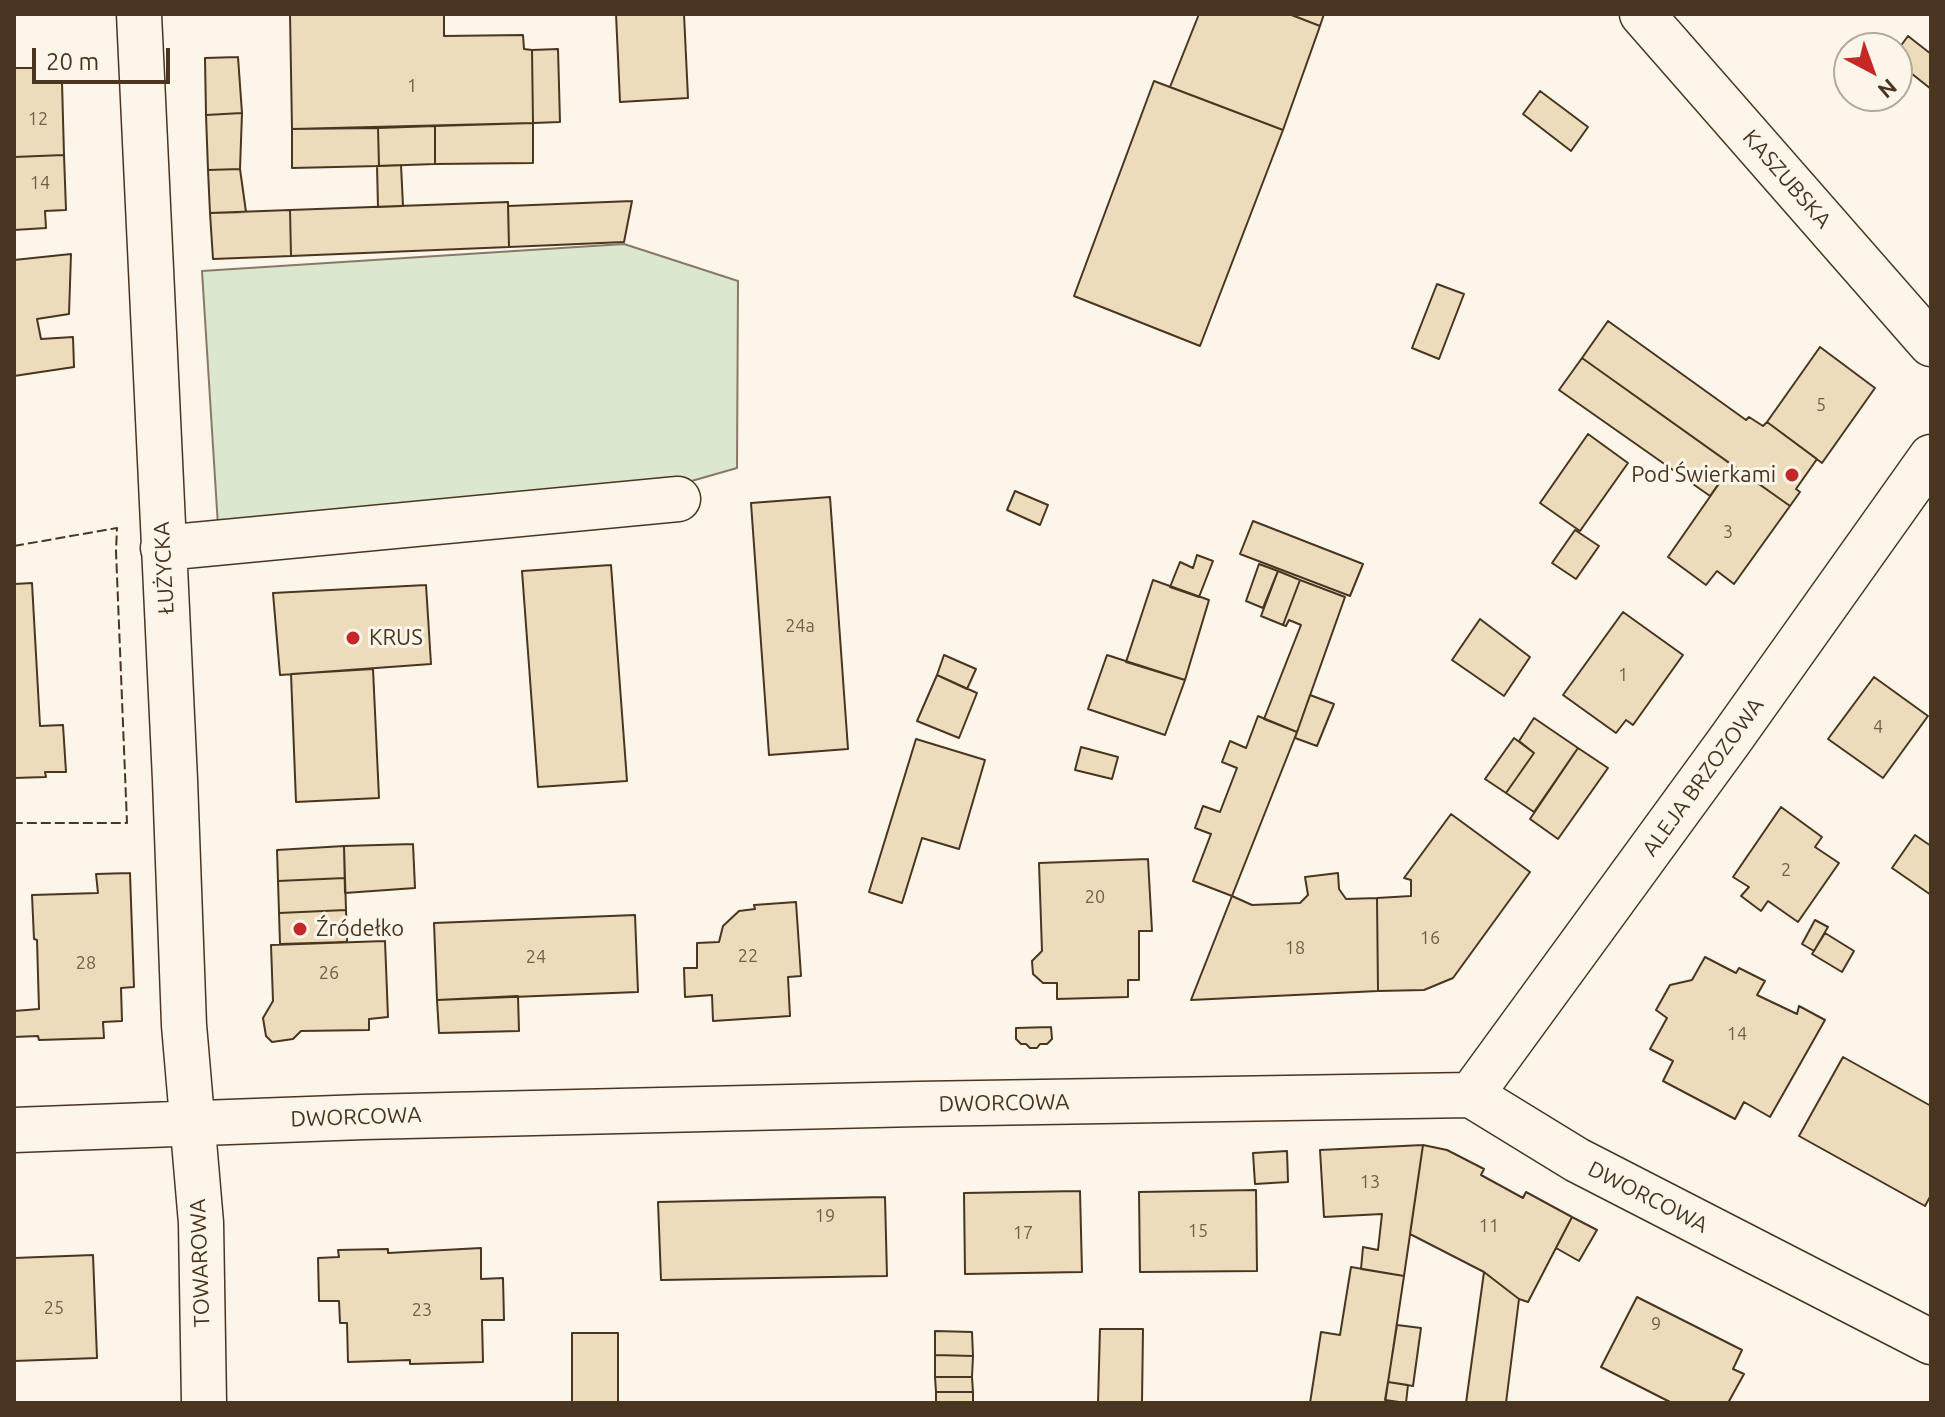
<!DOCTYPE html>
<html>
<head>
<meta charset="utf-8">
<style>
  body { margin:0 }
  #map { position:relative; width:1945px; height:1417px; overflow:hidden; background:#fbf6e9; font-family:Ubuntu,sans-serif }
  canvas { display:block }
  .frame { position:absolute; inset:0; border:16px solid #4a3520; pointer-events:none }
  .north { position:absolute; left:1833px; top:32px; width:80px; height:80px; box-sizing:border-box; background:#fbf6e9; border:2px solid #b4a999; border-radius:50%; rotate:139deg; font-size:22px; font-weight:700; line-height:32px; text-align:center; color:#4a3520 }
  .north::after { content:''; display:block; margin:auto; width:28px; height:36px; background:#c62828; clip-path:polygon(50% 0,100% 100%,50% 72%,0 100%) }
  .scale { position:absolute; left:32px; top:48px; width:138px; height:36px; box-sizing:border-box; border:4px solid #4a3520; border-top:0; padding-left:10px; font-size:24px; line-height:28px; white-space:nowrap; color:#4a3520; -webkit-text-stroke:6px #fbf6e9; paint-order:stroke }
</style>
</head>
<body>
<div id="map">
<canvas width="1945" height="1417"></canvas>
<div class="frame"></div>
<div class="north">N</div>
<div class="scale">20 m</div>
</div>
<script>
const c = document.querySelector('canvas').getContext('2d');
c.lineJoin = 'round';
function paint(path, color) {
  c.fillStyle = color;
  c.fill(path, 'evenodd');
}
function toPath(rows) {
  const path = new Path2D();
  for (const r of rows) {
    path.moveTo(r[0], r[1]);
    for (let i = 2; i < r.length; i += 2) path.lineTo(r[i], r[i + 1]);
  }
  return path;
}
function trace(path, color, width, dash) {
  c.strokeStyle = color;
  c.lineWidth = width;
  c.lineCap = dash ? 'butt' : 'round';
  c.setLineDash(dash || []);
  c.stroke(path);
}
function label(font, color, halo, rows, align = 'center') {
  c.font = font + ' Ubuntu,sans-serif';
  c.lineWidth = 6;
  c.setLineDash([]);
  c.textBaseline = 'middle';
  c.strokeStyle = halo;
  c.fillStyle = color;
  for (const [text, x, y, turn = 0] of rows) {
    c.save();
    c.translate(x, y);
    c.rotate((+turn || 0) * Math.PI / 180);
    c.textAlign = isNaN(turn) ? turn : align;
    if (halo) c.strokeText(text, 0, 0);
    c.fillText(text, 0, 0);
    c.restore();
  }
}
const green = toPath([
  [624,244,738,281,737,468,688,482,218,526,202,271,624,244]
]);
const building = toPath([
  [290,14,444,14,444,36,523,35,524,49,532,50,533,123,292,129,290,14],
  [616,14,684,14,688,98,620,102,616,14],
  [1199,14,1289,14,1320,26,1283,130,1170,87,1199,14],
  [1289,14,1324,14,1320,26,1289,14],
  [1908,36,1931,54,1931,89,1897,62,1897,51,1908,36],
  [558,49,560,122,533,123,532,50,558,49],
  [238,57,242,113,206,115,205,58,238,57],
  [14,68,33,68,34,83,62,82,64,155,14,157,14,68],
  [1154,81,1283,130,1200,346,1074,296,1154,81],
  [1540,91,1588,127,1571,151,1523,114,1540,91],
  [242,113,240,169,208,170,206,115,242,113],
  [533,123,533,163,435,164,435,126,533,123],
  [435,126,435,164,379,166,378,128,435,126],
  [378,128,379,166,292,168,292,129,378,128],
  [64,155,66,210,45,211,46,228,14,230,14,157,64,155],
  [401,165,403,206,378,207,377,166,401,165],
  [240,169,246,212,210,213,208,170,240,169],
  [632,201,624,242,509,247,508,206,632,201],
  [508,202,509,247,291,256,290,210,508,202],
  [290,210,291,256,213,259,210,213,290,210],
  [71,254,69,314,37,319,41,339,73,337,74,367,14,376,14,260,71,254],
  [1437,284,1464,294,1439,359,1412,348,1437,284],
  [1608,321,1746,420,1749,417,1763,426,1767,422,1817,459,1796,489,1800,492,1790,506,1582,358,1608,321],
  [1820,347,1875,388,1822,463,1767,422,1820,347],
  [1582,358,1732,465,1710,496,1559,390,1582,358],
  [1588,434,1628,463,1580,531,1540,503,1588,434],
  [1732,465,1790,506,1734,584,1717,571,1706,585,1668,557,1732,465],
  [1015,491,1048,505,1040,525,1007,510,1015,491],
  [830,497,848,749,769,755,751,503,830,497],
  [1253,521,1363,564,1350,596,1240,554,1253,521],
  [1575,530,1599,546,1576,579,1552,563,1575,530],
  [1197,555,1213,561,1199,597,1170,587,1180,562,1193,568,1197,555],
  [1259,564,1278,571,1263,608,1246,601,1259,564],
  [611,565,627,781,538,787,522,571,611,565],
  [1278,571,1300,580,1283,625,1261,616,1278,571],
  [1153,580,1209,600,1185,680,1126,662,1153,580],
  [1300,580,1345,597,1297,732,1264,719,1301,625,1289,620,1286,626,1283,625,1300,580],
  [32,583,40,726,63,725,66,772,45,772,46,777,14,778,14,584,32,583],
  [426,585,431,664,280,675,273,593,426,585],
  [1623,612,1683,655,1633,725,1626,720,1616,733,1563,695,1623,612],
  [1480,619,1530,657,1504,696,1452,660,1480,619],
  [944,655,976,669,967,689,937,675,944,655],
  [1107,655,1185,680,1165,735,1088,709,1107,655],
  [373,669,379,798,296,802,291,674,373,669],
  [937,675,977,693,959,738,917,721,937,675],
  [1874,677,1928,716,1883,778,1828,739,1874,677],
  [1310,695,1334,704,1317,746,1295,738,1310,695],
  [1258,716,1297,732,1232,896,1193,881,1211,834,1195,828,1203,806,1220,812,1237,768,1222,762,1230,741,1246,748,1258,716],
  [1534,718,1578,748,1534,812,1506,793,1534,753,1519,741,1534,718],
  [1514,738,1534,753,1506,793,1485,779,1514,738],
  [916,739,985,760,959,849,922,838,902,903,869,892,916,739],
  [1081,747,1118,757,1112,779,1075,770,1081,747],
  [1578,748,1608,768,1558,839,1530,819,1578,748],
  [1781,807,1822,837,1815,847,1839,863,1798,922,1768,901,1761,911,1741,896,1749,887,1733,877,1781,807],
  [1451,814,1530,872,1453,978,1424,990,1378,991,1377,898,1411,896,1411,880,1404,878,1451,814],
  [1915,835,1931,846,1931,895,1892,868,1915,835],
  [413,844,415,888,345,893,344,846,413,844],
  [344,846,345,878,278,881,277,850,344,846],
  [1148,859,1152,931,1139,931,1139,980,1128,980,1128,997,1057,999,1057,983,1043,983,1033,974,1032,961,1042,951,1039,863,1148,859],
  [130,873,134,987,121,988,122,1021,103,1022,104,1038,39,1040,38,1036,14,1037,14,1011,39,1009,37,940,34,939,32,895,98,893,96,874,130,873],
  [1338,873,1339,889,1346,899,1377,898,1378,991,1191,1000,1232,896,1252,905,1300,903,1308,895,1305,877,1338,873],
  [345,878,346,910,279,913,278,881,345,878],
  [796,902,801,976,788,977,790,1016,713,1021,712,995,685,997,684,968,697,968,697,943,719,942,723,926,739,911,755,909,754,905,796,902],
  [346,910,347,942,280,944,279,913,346,910],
  [635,915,638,992,437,1000,434,923,635,915],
  [1815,920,1828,927,1814,951,1802,944,1815,920],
  [1825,933,1854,951,1842,972,1812,954,1825,933],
  [385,941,388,1017,369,1019,369,1030,301,1031,293,1039,272,1042,266,1036,263,1018,273,1001,271,945,385,941],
  [1705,957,1736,973,1739,968,1765,981,1757,995,1797,1014,1799,1006,1825,1020,1770,1117,1744,1102,1735,1119,1663,1081,1673,1061,1650,1049,1667,1018,1656,1010,1670,985,1692,980,1705,957],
  [518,996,519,1031,439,1033,437,1000,518,996],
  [1051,1027,1052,1039,1047,1044,1040,1044,1037,1048,1030,1048,1026,1044,1021,1044,1016,1039,1016,1028,1051,1027],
  [1843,1057,1931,1106,1931,1195,1925,1206,1799,1136,1843,1057],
  [1423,1145,1447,1150,1484,1169,1481,1175,1523,1198,1526,1192,1572,1217,1528,1302,1519,1299,1484,1272,1410,1234,1423,1145],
  [1423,1145,1404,1276,1361,1269,1363,1247,1378,1250,1382,1214,1324,1217,1320,1150,1423,1145],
  [1287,1151,1288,1182,1255,1184,1253,1153,1287,1151],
  [1256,1190,1257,1271,1140,1272,1139,1192,1256,1190],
  [1080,1191,1082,1272,965,1274,964,1193,1080,1191],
  [885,1197,887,1276,661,1280,658,1202,885,1197],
  [1572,1217,1597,1230,1579,1261,1556,1248,1572,1217],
  [481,1248,481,1279,503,1278,504,1320,482,1320,483,1362,410,1364,410,1360,348,1362,347,1323,340,1323,339,1301,319,1301,318,1258,339,1257,338,1250,388,1249,388,1253,481,1248],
  [93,1255,97,1358,14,1361,14,1258,93,1255],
  [1351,1267,1404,1276,1385,1403,1310,1403,1321,1332,1340,1335,1351,1267],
  [1484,1272,1519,1299,1506,1403,1466,1403,1484,1272],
  [1637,1297,1742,1350,1733,1369,1744,1374,1728,1403,1672,1403,1601,1367,1637,1297],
  [1397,1325,1421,1328,1413,1386,1388,1382,1397,1325],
  [1100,1329,1143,1329,1142,1403,1098,1403,1100,1329],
  [935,1331,972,1332,973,1356,935,1355,935,1331],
  [572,1333,618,1333,618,1403,572,1403,572,1333],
  [935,1355,973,1356,972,1377,935,1377,935,1355],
  [935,1377,972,1377,973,1392,936,1392,935,1377],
  [1388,1382,1408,1385,1406,1403,1385,1400,1388,1382],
  [936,1392,973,1392,973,1403,936,1403,936,1392]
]);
const minor = toPath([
  [139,14,175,780,184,1025,201,1223,204,1403],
  [1642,14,1931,344],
  [163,548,678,499],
  [1471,1095,1730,740,1931,457],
  [14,1130,363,1117,918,1104,1471,1095,1577,1160,1931,1342]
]);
const fence = toPath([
  [14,546,117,528,116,551,127,823,14,823]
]);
const markers = [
  [1792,475,8,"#c62828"],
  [353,638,8,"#c62828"],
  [300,929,8,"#c62828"]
];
const numberNames = [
  ["1",412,86],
  ["12",38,119],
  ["14",40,183],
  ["5",1821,405],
  ["3",1728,532],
  ["24a",800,626],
  ["1",1623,675],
  ["4",1878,727],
  ["2",1786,870],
  ["20",1095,897],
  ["16",1430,938],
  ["18",1295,948],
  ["22",748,956],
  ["24",536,957],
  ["28",86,963],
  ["26",329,973],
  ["14",1737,1034],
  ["13",1370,1182],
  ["19",825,1216],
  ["11",1489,1226],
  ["15",1198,1231],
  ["17",1023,1233],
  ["25",54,1308],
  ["23",422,1310],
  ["9",1656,1324]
];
const streetNames = [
  ["KASZUBSKA",1787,179,49],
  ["ŁUŻYCKA",164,568,-93],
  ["ALEJA BRZOZOWA",1703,777,-54],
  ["DWORCOWA",1004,1103,-1],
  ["DWORCOWA",356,1117,-2],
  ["DWORCOWA",1648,1197,27],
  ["TOWAROWA",200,1263,-92]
];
const poiNames = [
  ["Pod Świerkami",1776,475,"right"],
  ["KRUS",369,638],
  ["Źródełko",316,929]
];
paint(green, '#dce7d0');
trace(green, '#887966', 2);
paint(building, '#ecdcbc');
trace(building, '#4a3520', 2);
trace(minor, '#4a3520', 47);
trace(minor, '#fbf6e9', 44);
trace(fence, '#4a3520', 2, [10, 4]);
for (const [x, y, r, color] of markers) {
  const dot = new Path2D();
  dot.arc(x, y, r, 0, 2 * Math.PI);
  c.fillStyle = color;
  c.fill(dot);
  trace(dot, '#fbf6e9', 3);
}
label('18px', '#725f47', null, numberNames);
label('22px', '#4a3520', '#fbf6e9', streetNames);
label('22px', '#4a3520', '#fbf6e9', poiNames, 'left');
</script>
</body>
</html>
